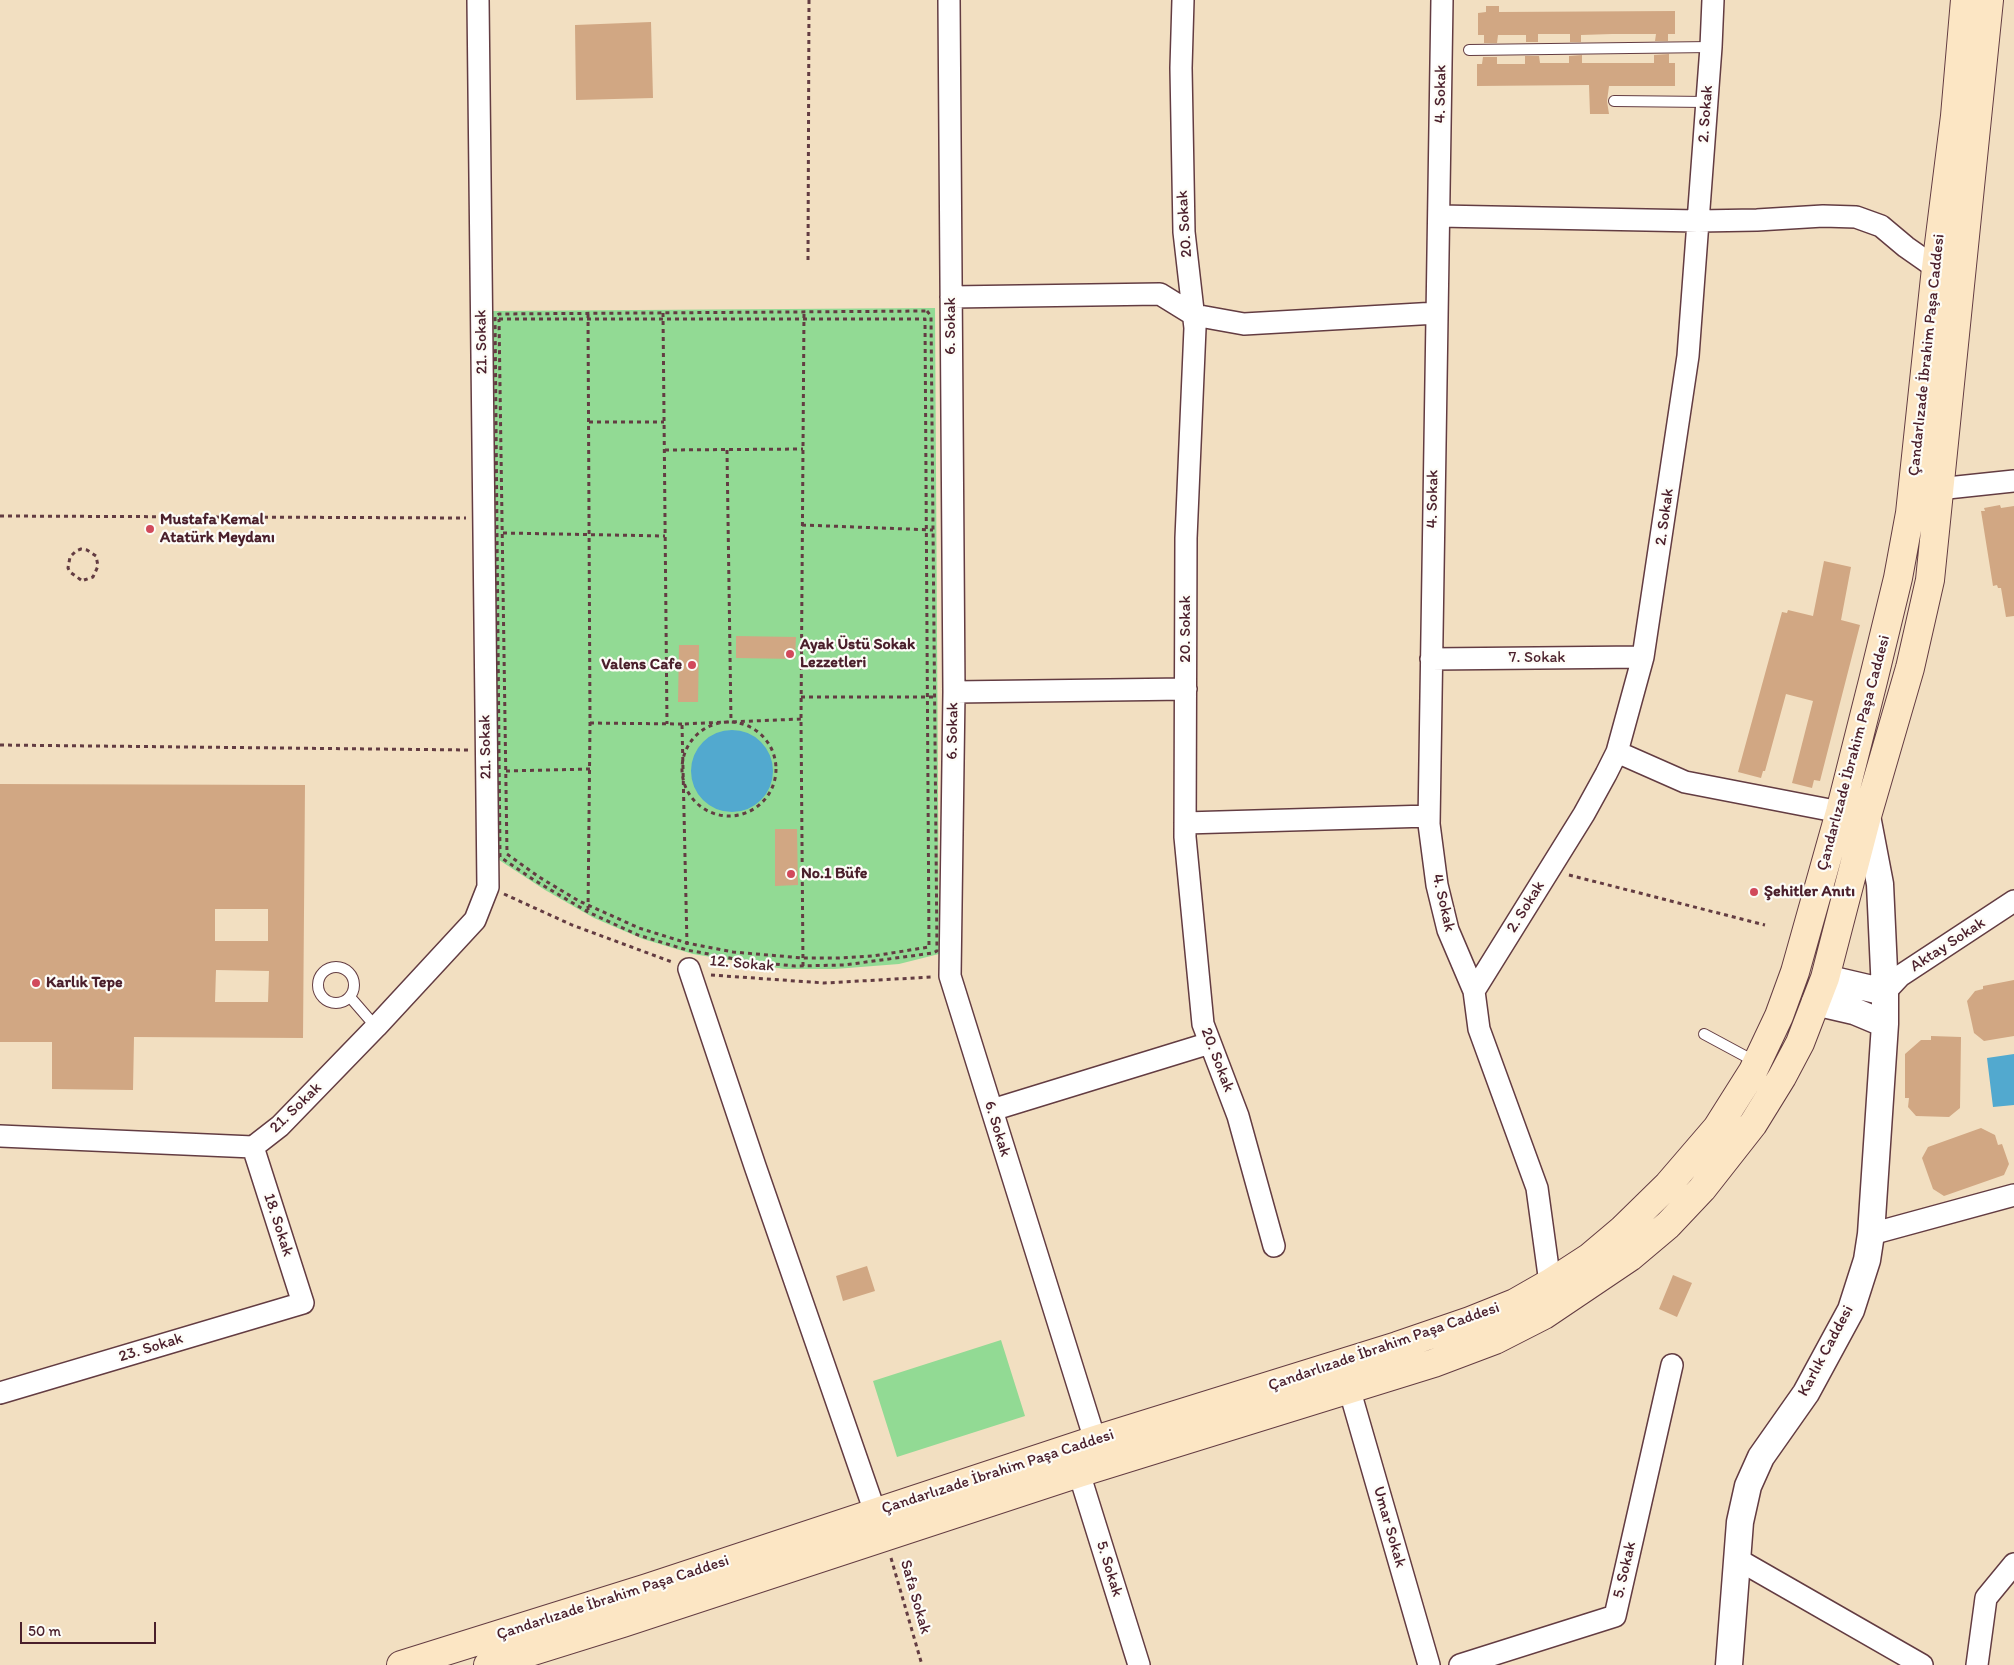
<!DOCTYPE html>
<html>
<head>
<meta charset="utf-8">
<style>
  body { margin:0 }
  #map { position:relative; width:2014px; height:1665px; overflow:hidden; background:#f2dfc1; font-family:Itim,sans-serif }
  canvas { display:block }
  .scale { position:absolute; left:20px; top:1622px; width:136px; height:22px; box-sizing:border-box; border:2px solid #4a1f2b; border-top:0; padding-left:6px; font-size:15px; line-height:18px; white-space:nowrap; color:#4a1f2b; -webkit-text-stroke:4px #fdfcf7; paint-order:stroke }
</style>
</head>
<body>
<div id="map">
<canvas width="2014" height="1665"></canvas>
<div class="scale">50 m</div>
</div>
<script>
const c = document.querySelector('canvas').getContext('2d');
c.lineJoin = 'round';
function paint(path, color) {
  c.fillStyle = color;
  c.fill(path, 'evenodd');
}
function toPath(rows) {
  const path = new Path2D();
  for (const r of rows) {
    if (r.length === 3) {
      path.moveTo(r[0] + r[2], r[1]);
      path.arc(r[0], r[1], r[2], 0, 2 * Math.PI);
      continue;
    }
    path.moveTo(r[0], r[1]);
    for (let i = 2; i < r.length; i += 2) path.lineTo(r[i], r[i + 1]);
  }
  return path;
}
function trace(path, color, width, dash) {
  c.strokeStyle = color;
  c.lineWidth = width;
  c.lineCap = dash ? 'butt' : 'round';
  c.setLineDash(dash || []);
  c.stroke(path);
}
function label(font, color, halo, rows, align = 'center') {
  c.font = font + ' Itim,sans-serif';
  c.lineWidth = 4.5;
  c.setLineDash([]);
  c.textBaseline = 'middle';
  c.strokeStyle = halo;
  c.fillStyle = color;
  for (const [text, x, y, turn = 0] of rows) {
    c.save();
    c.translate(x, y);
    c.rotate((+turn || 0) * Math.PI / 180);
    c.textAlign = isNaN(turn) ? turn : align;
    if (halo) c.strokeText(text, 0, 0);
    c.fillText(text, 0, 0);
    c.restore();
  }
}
const green = toPath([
  [935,308,939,954,899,964,835,969,784,969,693,954,643,939,594,918,545,890,496,858,490,311],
  [1001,1340,1025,1416,897,1457,873,1381]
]);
const water = toPath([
  [732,771,41],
  [2014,1054,2014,1105,1993,1107,1987,1058]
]);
const building = toPath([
  [1486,6,1499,6,1499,12,1675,11,1675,34,1668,34,1668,41,1655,41,1656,34,1612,34,1581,35,1581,42,1570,42,1570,34,1538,34,1538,42,1526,42,1526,35,1498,35,1497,43,1484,43,1484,35,1478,35,1478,13,1486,12],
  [651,22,653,98,576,100,575,25],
  [1669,54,1669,63,1675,63,1675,86,1609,86,1607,101,1609,114,1590,114,1589,85,1477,86,1477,64,1482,64,1483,57,1497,57,1497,64,1525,64,1525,56,1539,56,1540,63,1569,63,1569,56,1582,55,1582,63,1654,63,1654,55],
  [2000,505,2001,508,2014,506,2014,616,2006,617,2001,588,1998,588,1997,585,1993,586,1981,511,1985,511,1984,508],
  [1824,561,1851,567,1841,620,1860,625,1820,781,1814,780,1812,788,1792,783,1813,701,1786,694,1765,771,1763,771,1761,778,1738,772,1782,612,1787,613,1788,610,1813,616],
  [736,636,796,637,795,659,736,658],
  [679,645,699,645,698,702,678,702],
  [0,784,305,785,303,1038,134,1037,133,1090,52,1089,52,1042,0,1042],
  [215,909,268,909,268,941,215,941],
  [216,970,269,971,268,1002,215,1002],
  [775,829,797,829,798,885,775,886],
  [2014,980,2014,1036,1984,1041,1974,1033,1967,1001,1975,991,1983,989,1983,986],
  [1931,1036,1961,1037,1960,1108,1949,1117,1916,1116,1908,1107,1909,1098,1905,1098,1905,1054,1921,1040,1931,1040],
  [1981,1128,1995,1135,1998,1145,2002,1144,2009,1164,2004,1175,1944,1196,1933,1189,1922,1158,1928,1147],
  [867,1266,875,1291,843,1301,836,1276],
  [1673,1275,1692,1283,1677,1317,1659,1309]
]);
const path = toPath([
  [808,260,809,0],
  [927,311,931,316,937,951,933,953,844,965,795,966,751,962,687,950,638,935,588,912,534,880,500,857,495,316,499,314,927,311],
  [663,313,667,724],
  [588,314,590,723,588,912],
  [499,319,925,319,929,947,873,956,838,958,803,958,733,952,687,943,639,928,579,901,539,877,507,854,499,319],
  [589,422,664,422],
  [665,450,803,449],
  [727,450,731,722],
  [0,516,466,518],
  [802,525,933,530],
  [503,533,665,536],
  [81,580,70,572,68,568,70,557,76,551,81,549,87,550,96,556,98,566,93,577,84,580],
  [801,697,934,697],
  [729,769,47],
  [590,723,682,724],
  [0,745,468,750],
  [506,771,590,769],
  [1569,875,1765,925],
  [504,894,572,925,672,962],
  [687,945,682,724,801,719],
  [803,966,801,719,804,312],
  [711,975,824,983,932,977],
  [891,1558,922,1665]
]);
const service = toPath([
  [1469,50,1711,47],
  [1614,101,1707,102],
  [336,985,18],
  [350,997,376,1027],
  [1704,1034,1756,1062]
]);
const minor = toPath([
  [949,0,954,692,950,976,1095,1440],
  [1183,0,1181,68,1184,232,1195,328,1186,538,1185,837,1203,1024,1238,1116,1274,1246],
  [1442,0,1429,824,1437,885,1448,930,1474,991,1479,1029,1537,1188,1550,1283],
  [1439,216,1698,221,1757,220,1823,216,1856,217,1881,226,1906,247,1936,268],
  [951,297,1160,294,1194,315,1244,324,1437,313],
  [1938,489,2014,481],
  [1431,659,1643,657],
  [954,692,1186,689],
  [1617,752,1685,782,1840,812],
  [1185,823,1429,816],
  [689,969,755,1166,875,1512],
  [1474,991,1584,814,1606,774,1617,752,1643,657,1688,356,1711,47,1713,0],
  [1885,992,1900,976,2014,901],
  [992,1110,1210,1043],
  [0,1136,253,1147,280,1126,376,1027,475,920,488,887,478,0],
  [1871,1234,2014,1195],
  [1349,1388,1429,1665],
  [0,1393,303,1303,253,1147],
  [1079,1473,1139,1665],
  [1737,1559,1922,1665],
  [1460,1665,1615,1616,1672,1365],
  [1977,1665,1986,1598,2014,1564]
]);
const tertiary = toPath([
  [1825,978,1885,992],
  [1815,1002,1854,1011,1885,1024],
  [1729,1665,1740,1522,1748,1486,1761,1457,1806,1393,1851,1310,1867,1260,1871,1234,1885,1024,1885,992,1880,884,1867,816]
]);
const secondary = toPath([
  [401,1665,647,1588,1095,1440,1397,1346,1470,1321,1515,1303,1550,1283,1590,1257,1622,1230,1668,1185,1717,1128,1753,1071,1779,1016,1795,972,1840,812,1873,681,1898,578,1910,513,1936,268,1955,116,1965,0],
  [488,1665,623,1623,1079,1473,1434,1363,1495,1340,1544,1315,1630,1257,1668,1225,1702,1189,1753,1124,1782,1077,1800,1043,1825,978,1867,816,1910,668,1930,580,1989,0]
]);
const markers = [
  [150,529,5,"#d1495b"],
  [790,654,5,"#d1495b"],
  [692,665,5,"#d1495b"],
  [791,874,5,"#d1495b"],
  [1754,892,5,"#d1495b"],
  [36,983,5,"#d1495b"]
];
const streetNames = [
  ["4. Sokak",1441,94,-89],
  ["2. Sokak",1706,114,-86],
  ["20. Sokak",1185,224,-94],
  ["6. Sokak",951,326,-90],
  ["21. Sokak",482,342,-91],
  ["Çandarlızade İbrahim Paşa Caddesi",1927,355,-84],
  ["4. Sokak",1433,499,-89],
  ["2. Sokak",1665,517,-82],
  ["20. Sokak",1186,629,-90],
  ["7. Sokak",1537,658],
  ["6. Sokak",953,731,-89],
  ["21. Sokak",486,747,-91],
  ["Çandarlızade İbrahim Paşa Caddesi",1854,753,-75],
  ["4. Sokak",1443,903,77],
  ["2. Sokak",1526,907,-58],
  ["Aktay Sokak",1948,945,-33],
  ["12. Sokak",742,964,5],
  ["20. Sokak",1217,1060,69],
  ["21. Sokak",296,1108,-44],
  ["6. Sokak",997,1129,73],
  ["18. Sokak",278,1225,72],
  ["Çandarlızade İbrahim Paşa Caddesi",1384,1347,-19],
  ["23. Sokak",151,1348,-17],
  ["Karlık Caddesi",1826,1351,-62],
  ["Çandarlızade İbrahim Paşa Caddesi",998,1472,-18],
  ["Umar Sokak",1389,1527,74],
  ["5. Sokak",1109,1569,73],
  ["5. Sokak",1625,1570,-77],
  ["Safa Sokak",915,1597,74],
  ["Çandarlızade İbrahim Paşa Caddesi",613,1598,-18]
];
const poiNames = [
  ["Mustafa Kemal",160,520],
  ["Atatürk Meydanı",160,538],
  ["Ayak Üstü Sokak",800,645],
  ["Lezzetleri",800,663],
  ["Valens Cafe",682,665,"right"],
  ["No.1 Büfe",801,874],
  ["Şehitler Anıtı",1764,892],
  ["Karlık Tepe",46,983]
];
paint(green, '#92da94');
paint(water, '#52a9cf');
paint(building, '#d1a783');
trace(service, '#633c42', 12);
trace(minor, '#633c42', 24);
trace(tertiary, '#633c42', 29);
trace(secondary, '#633c42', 30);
trace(path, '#633c42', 3, [4, 4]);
trace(service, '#fff', 10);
trace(minor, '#fff', 21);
trace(tertiary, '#fff', 26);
trace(secondary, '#fce6c4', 28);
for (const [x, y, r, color] of markers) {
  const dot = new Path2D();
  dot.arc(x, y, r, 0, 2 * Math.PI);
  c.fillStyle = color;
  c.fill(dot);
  trace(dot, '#fdfcf7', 2);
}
label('16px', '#4a1f2b', '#fdfcf7', streetNames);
label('bold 16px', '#4a1f2b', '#fdfcf7', poiNames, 'left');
</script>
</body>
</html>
